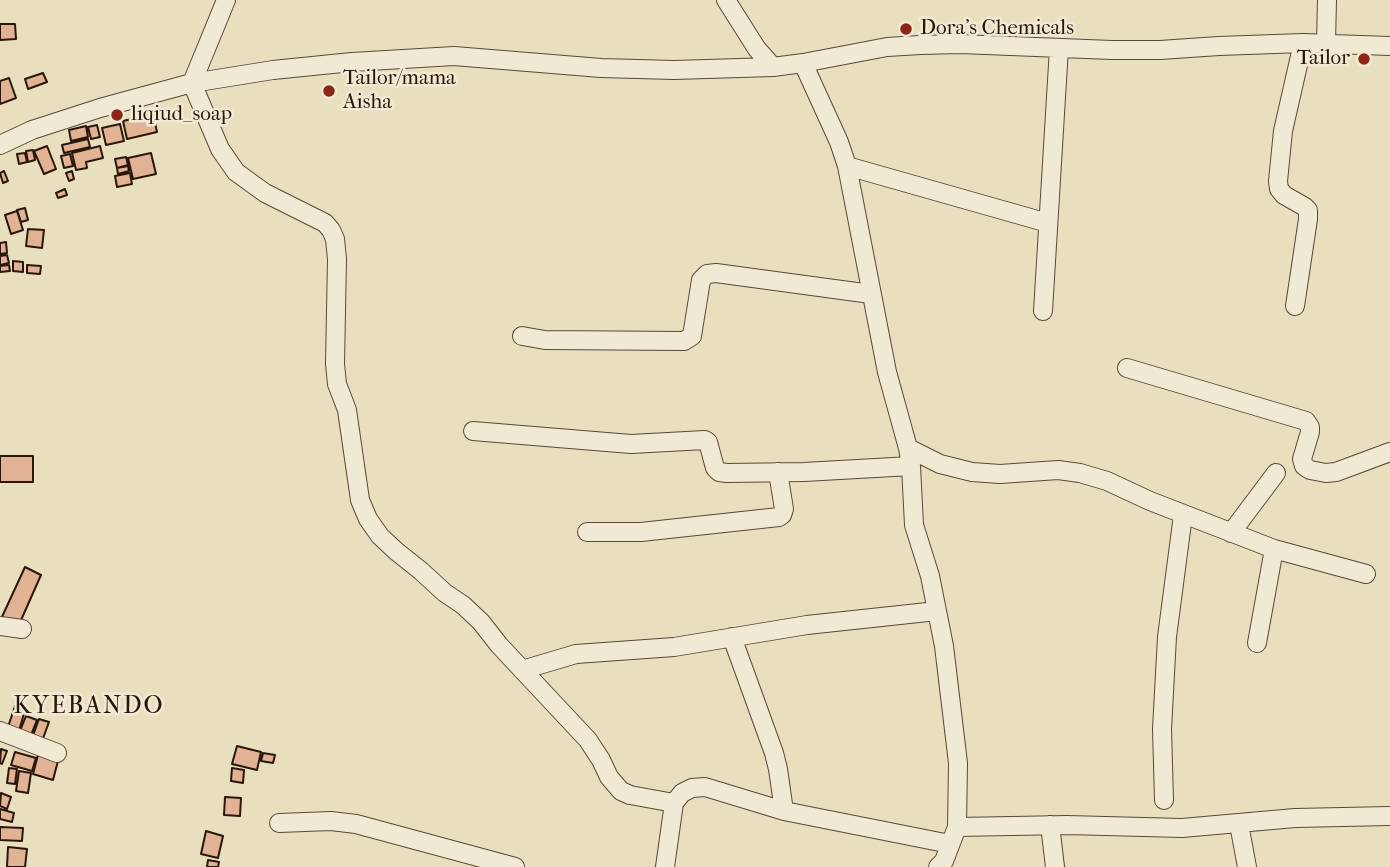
<!DOCTYPE html>
<html>
<head>
<meta charset="utf-8">
<style>
  body { margin:0 }
  canvas { display:block; background:#e8dfbf }
</style>
</head>
<body>
<canvas width="1390" height="867"></canvas>
<script>
const c = document.querySelector('canvas').getContext('2d');
c.lineJoin = 'round';
function paint(path, color) {
  c.fillStyle = color;
  c.fill(path, 'evenodd');
}
function toPath(rows) {
  const path = new Path2D();
  for (const r of rows) {
    path.moveTo(r[0], r[1]);
    for (let i = 2; i < r.length; i += 2) path.lineTo(r[i], r[i + 1]);
  }
  return path;
}
function trace(path, color, width, dash) {
  c.strokeStyle = color;
  c.lineWidth = width;
  c.lineCap = dash ? 'butt' : 'round';
  c.setLineDash(dash || []);
  c.stroke(path);
}
function label(font, color, halo, rows, align = 'center') {
  c.font = font + ' "IM FELL French Canon",serif';
  c.lineWidth = 5;
  c.setLineDash([]);
  c.textBaseline = 'middle';
  c.strokeStyle = halo;
  c.fillStyle = color;
  for (const [text, x, y, turn = 0] of rows) {
    c.save();
    c.translate(x, y);
    c.rotate((+turn || 0) * Math.PI / 180);
    c.textAlign = isNaN(turn) ? turn : align;
    if (halo) c.strokeText(text, 0, 0);
    c.fillText(text, 0, 0);
    c.restore();
  }
}
const building = toPath([
  [0,24,15,24,16,39,0,40,0,24],
  [43,73,47,82,28,89,25,79,43,73],
  [9,78,16,98,0,104,0,81,9,78],
  [153,114,157,132,127,139,123,121,153,114],
  [120,124,124,141,106,145,102,128,120,124],
  [97,125,100,137,91,139,88,127,97,125],
  [86,126,88,137,71,141,69,130,86,126],
  [88,139,90,147,64,153,62,145,88,139],
  [47,146,56,169,44,174,34,151,47,146],
  [100,146,103,158,86,162,87,168,76,170,72,153,100,146],
  [33,150,35,160,28,162,26,151,33,150],
  [25,153,27,162,19,164,17,154,25,153],
  [151,153,156,174,133,179,128,158,151,153],
  [70,154,73,166,64,168,61,156,70,154],
  [126,157,128,165,117,168,115,159,126,157],
  [128,166,129,171,118,174,117,168,128,166],
  [4,171,8,181,3,183,0,173,4,171],
  [72,171,74,179,69,181,66,173,72,171],
  [130,173,132,184,117,187,115,176,130,173],
  [65,189,67,195,58,198,56,193,65,189],
  [25,208,28,220,21,222,17,210,25,208],
  [17,211,23,230,11,234,5,215,17,211],
  [28,229,44,230,42,248,26,246,28,229],
  [6,242,7,253,0,254,0,243,6,242],
  [7,255,9,263,0,265,0,256,7,255],
  [13,261,23,262,23,272,13,271,13,261],
  [9,265,10,271,0,272,0,266,9,265],
  [27,265,41,266,40,274,27,273,27,265],
  [0,456,33,456,33,482,0,482,0,456],
  [25,567,41,575,18,627,1,619,25,567],
  [15,706,25,710,19,731,8,727,15,706],
  [26,716,37,720,29,740,18,736,26,716],
  [39,719,49,722,41,744,31,741,39,719],
  [237,746,261,752,257,770,232,764,237,746],
  [1,749,7,751,2,764,0,763,1,749],
  [39,751,59,757,53,780,33,774,39,751],
  [15,752,36,758,32,771,11,765,15,752],
  [263,753,275,755,273,763,261,761,263,753],
  [9,768,17,769,15,784,7,783,9,768],
  [232,768,244,770,243,783,231,781,232,768],
  [19,771,31,773,28,793,16,791,19,771],
  [1,793,11,797,7,809,0,806,1,793],
  [225,797,241,798,240,816,224,815,225,797],
  [0,809,14,813,12,822,0,819,0,809],
  [0,827,23,828,22,841,0,840,0,827],
  [206,831,223,836,218,858,201,854,206,831],
  [8,847,27,849,25,867,7,867,8,847],
  [208,860,219,862,218,867,207,867,208,860]
]);
const minor = toPath([
  [226,0,192,83,220,149,236,172,265,193,325,223,331,230,335,239,337,259,335,364,337,384,347,410,360,500,368,519,380,536,396,551,421,571,445,593,463,605,481,622,499,645,588,740,601,760,609,777,621,791,630,795,674,803],
  [726,0,757,49,773,67],
  [1326,43,1327,0],
  [803,63,839,142,847,166,887,372,908,448,911,466,914,525,930,576,944,646,958,763,957,827,944,861,938,867],
  [0,145,32,130,100,108,192,83,273,70,352,62,454,56,601,68,674,70,773,67,803,63,887,47,920,45,960,44,1112,50,1160,50,1219,46,1303,43,1390,46],
  [847,166,1048,223],
  [1295,306,1308,219,1308,210,1305,207,1284,195,1279,189,1278,181,1283,131,1303,43],
  [1043,311,1059,48],
  [522,336,545,340,684,341,692,336,701,280,707,274,716,273,871,294],
  [1127,368,1306,421,1310,427,1310,432,1302,459,1304,466,1310,470,1326,473,1336,472,1390,452],
  [473,431,631,444,705,440,708,442,715,468,719,472,727,473,804,472,911,466],
  [908,448,940,464,972,472,1000,474,1058,470,1080,473,1107,481,1150,501,1274,549,1366,574],
  [587,532,641,532,779,517,782,515,784,509,778,472],
  [1231,533,1276,473],
  [0,626,22,629],
  [732,637,774,753,778,769,784,811],
  [1257,643,1274,549],
  [522,670,576,654,674,647,807,625,937,611],
  [0,731,57,753],
  [1164,800,1162,729,1167,637,1183,515],
  [279,823,331,821,356,824,515,867],
  [1239,824,1247,867],
  [1050,825,1055,867],
  [957,827,1067,825,1182,828,1295,818,1390,816],
  [665,867,674,803,682,793,692,788,705,787,784,811,950,844]
]);
const markers = [
  [906,29,7,"#8f2418"],
  [1364,59,7,"#8f2418"],
  [329,91,7,"#8f2418"],
  [117,115,7,"#8f2418"]
];
const poiNames = [
  ["Dora's Chemicals",920,29],
  ["Tailor",1350,59,"right"],
  ["Tailor/mama",343,79],
  ["Aisha",343,103],
  ["liqiud_soap",131,115]
];
const quarterNames = [
  ["KYEBANDO",89,707]
];
paint(building, '#e1b394');
trace(building, '#2a160a', 2);
trace(minor, '#5a4837', 20);
trace(minor, '#f0ead5', 18);
for (const [x, y, r, color] of markers) {
  const dot = new Path2D();
  dot.arc(x, y, r, 0, 2 * Math.PI);
  c.fillStyle = color;
  c.fill(dot);
  trace(dot, '#f0ead5', 2.5);
}
label('21px', '#2a160a', '#f0ead5', poiNames, 'left');
c.letterSpacing = '2px';
label('24px', '#2a160a', '#f0ead5', quarterNames);
c.letterSpacing = '0px';
</script>
</body>
</html>
